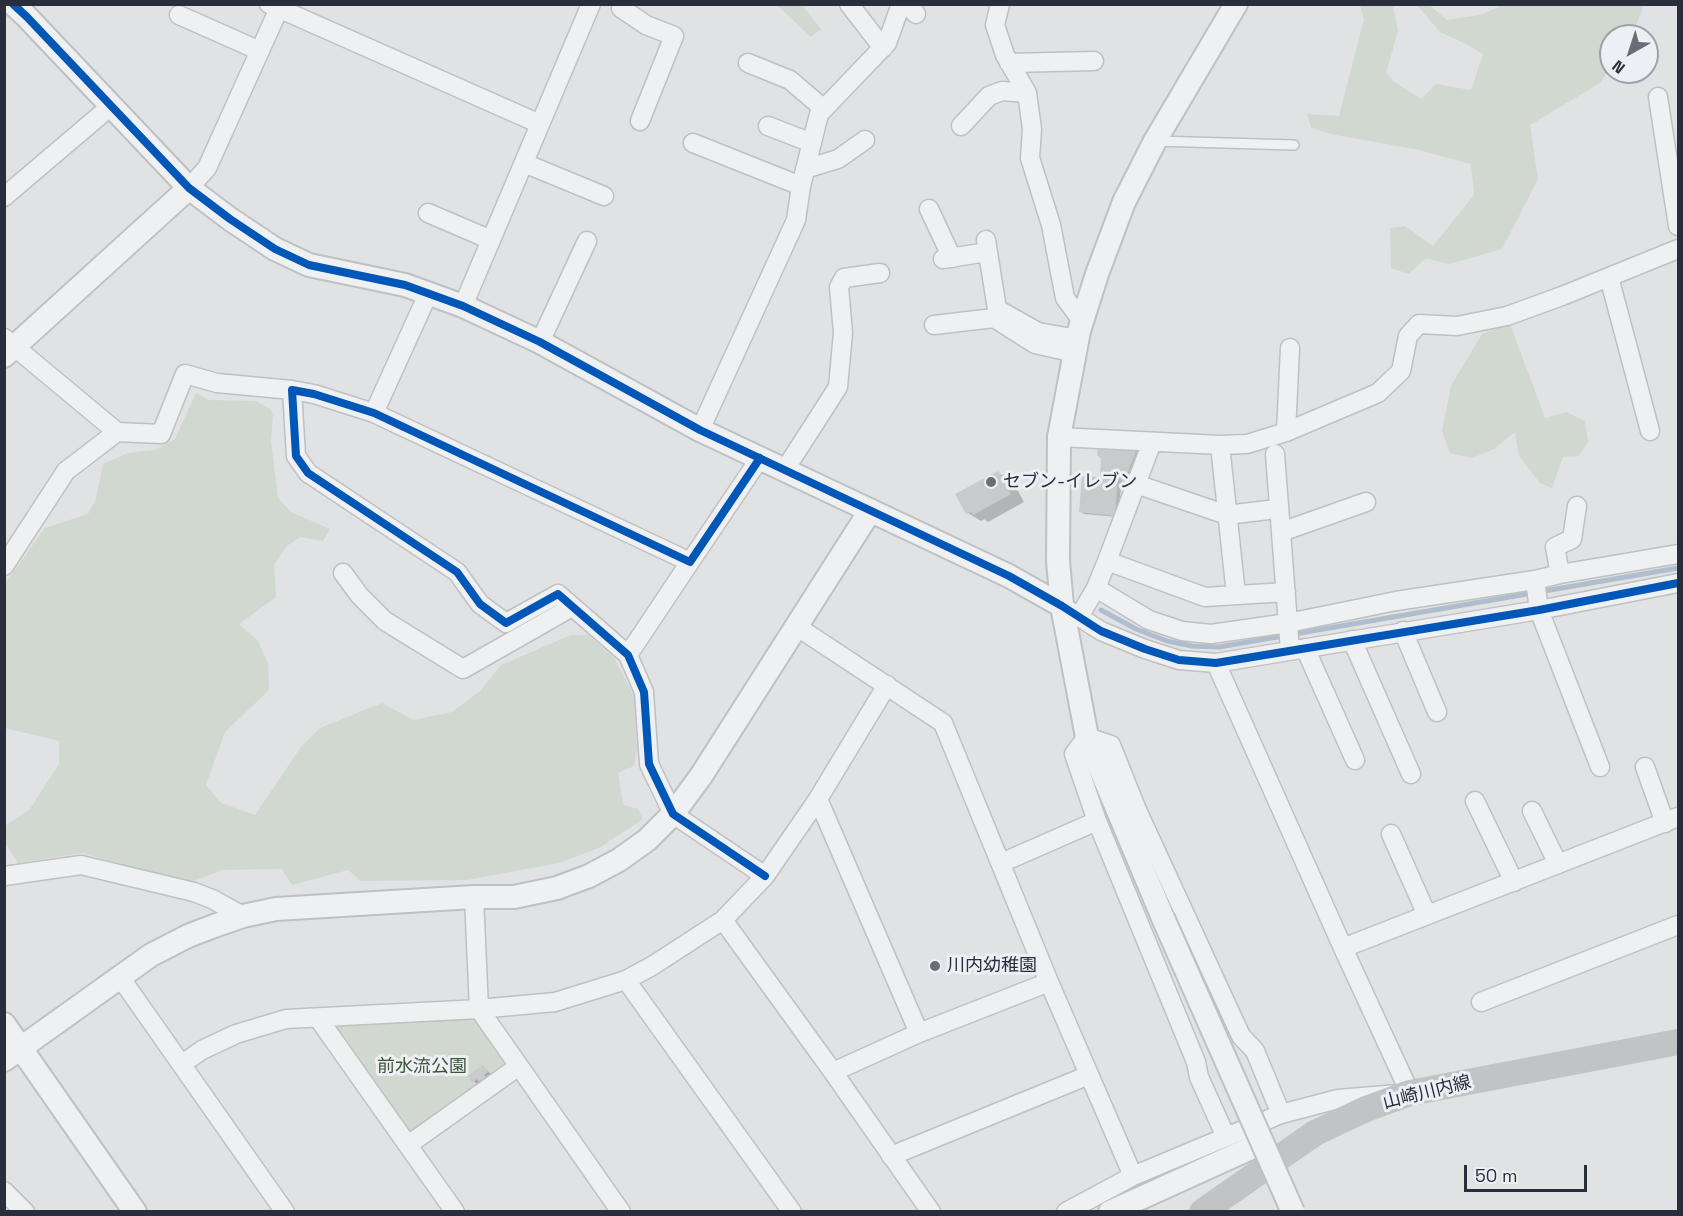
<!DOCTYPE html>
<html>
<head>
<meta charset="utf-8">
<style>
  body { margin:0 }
  #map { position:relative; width:1683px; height:1216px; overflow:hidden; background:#e0e2e4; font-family:"Space Grotesk",sans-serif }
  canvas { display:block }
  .frame { position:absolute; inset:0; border:6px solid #282e3b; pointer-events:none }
  .north { position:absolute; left:1599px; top:24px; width:60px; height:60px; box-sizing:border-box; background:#edeff4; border:2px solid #9ea2aa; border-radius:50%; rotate:219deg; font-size:16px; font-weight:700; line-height:24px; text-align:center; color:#282e3b }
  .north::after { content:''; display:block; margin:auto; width:21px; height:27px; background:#686d76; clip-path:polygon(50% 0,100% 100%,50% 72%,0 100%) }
  .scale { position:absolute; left:1464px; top:1165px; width:123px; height:27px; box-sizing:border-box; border:3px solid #282e3b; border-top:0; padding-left:8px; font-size:18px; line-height:21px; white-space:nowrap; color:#282e3b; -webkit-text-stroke:4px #edeff4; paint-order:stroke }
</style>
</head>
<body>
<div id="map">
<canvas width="1683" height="1216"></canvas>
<div class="frame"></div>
<div class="north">N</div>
<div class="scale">50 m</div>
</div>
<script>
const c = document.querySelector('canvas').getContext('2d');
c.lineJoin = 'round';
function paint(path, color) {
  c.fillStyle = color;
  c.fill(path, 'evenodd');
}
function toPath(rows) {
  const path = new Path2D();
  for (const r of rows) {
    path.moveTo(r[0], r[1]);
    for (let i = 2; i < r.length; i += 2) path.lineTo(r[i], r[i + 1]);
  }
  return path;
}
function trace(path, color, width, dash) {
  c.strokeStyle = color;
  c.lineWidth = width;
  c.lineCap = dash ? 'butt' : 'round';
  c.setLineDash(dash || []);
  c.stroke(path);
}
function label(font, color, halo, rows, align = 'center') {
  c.font = font + ' "Space Grotesk","Noto Sans JP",sans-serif';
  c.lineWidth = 6;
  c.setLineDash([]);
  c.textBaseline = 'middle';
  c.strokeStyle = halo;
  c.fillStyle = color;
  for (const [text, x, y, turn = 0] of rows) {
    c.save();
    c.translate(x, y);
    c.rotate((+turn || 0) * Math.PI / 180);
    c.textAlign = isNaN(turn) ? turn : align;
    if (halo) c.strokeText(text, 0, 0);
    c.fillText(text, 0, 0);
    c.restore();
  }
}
const green = toPath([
  [777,5,802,5,821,29,811,37],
  [1360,5,1393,5,1398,31,1386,73,1394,82,1421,99,1436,84,1471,90,1483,54,1468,45,1440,32,1417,5,1429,5,1447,20,1480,15,1503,5,1644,5,1632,36,1611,36,1611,67,1600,83,1530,125,1538,179,1502,249,1449,264,1426,258,1409,274,1391,268,1390,228,1405,226,1433,246,1474,195,1471,164,1415,149,1330,134,1311,127,1307,114,1339,116,1364,19],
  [1510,324,1545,418,1567,412,1585,421,1588,442,1579,456,1563,457,1552,488,1540,483,1519,456,1515,432,1494,449,1472,458,1450,453,1442,431,1451,386,1482,334],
  [196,393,209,400,255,401,270,409,273,415,271,441,278,498,291,512,330,529,323,541,300,537,287,546,274,565,276,597,239,624,258,641,268,663,269,690,225,732,206,785,221,803,255,815,301,747,320,728,382,703,414,720,452,712,480,691,501,665,571,635,588,635,614,658,634,696,637,749,634,766,618,773,623,805,638,809,643,819,599,848,559,863,467,880,361,881,348,870,292,885,282,869,222,870,189,883,82,853,18,863,5,843,5,826,30,809,59,764,59,741,5,728,5,583,45,528,88,514,96,499,103,464,128,453,155,450,175,439],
  [470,1016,478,1020,505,1059,504,1070,414,1132,406,1131,336,1032,340,1022]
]);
const shadow = toPath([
  [1099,448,1137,450,1145,455,1134,486,1122,478,1118,517,1084,514,1080,511,1101,479,1108,465],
  [998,473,1012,480,1024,502,988,522,984,519,981,521,968,513],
  [483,1067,491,1074,486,1077,488,1079,477,1084,470,1077]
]);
const stream = toPath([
  [1101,610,1136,629,1167,641,1192,646,1219,647,1678,568]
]);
const building = toPath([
  [1098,446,1137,448,1124,483,1118,477,1115,516,1079,512,1082,476,1100,477,1101,459,1097,455],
  [998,471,1011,494,973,515,971,512,966,514,955,494],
  [483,1065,488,1072,484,1075,486,1077,479,1082,477,1079,472,1083,467,1076]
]);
const service = toPath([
  [1155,141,1294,145]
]);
const minor = toPath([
  [269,4,540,124],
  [849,4,883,48],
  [907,4,916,14],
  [1000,4,995,25,1005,55,1027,93,1032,129,1030,158,1051,225,1065,298,1082,321],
  [621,8,646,25,674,36,640,121],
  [179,15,260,51],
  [748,63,790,80,824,109],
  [1009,63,1094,61],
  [1658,97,1678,226],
  [768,126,812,143],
  [961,126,989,96,1002,91,1027,93],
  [693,143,801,186],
  [524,163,604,196],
  [805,169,838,159,865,140],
  [189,188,207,168,281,4],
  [4,197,111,106],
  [929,209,952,258],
  [428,213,491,240],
  [986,240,997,309,1038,332,1078,339],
  [943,259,987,252],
  [1609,277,1650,431],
  [463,306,591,4],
  [934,325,994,318,1035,344,1075,353],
  [4,338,117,432,161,434,185,374,217,383,292,390],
  [540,342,587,241],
  [374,413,428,294],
  [700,430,796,220,801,186,819,114,887,43,901,4],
  [1286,432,1290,348],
  [1059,437,1220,445,1247,444,1286,432,1378,393,1401,371,1408,336,1419,324,1457,326,1507,316,1562,296,1678,249],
  [1220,445,1236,595],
  [1275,454,1290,650],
  [760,458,690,562,374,413,314,394,292,390,296,456,308,473,457,572,480,604,506,623,558,594,628,655,644,692,649,764,673,814,765,876],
  [784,471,838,387,843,333,839,287,844,278,880,273],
  [1136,484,1227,515,1268,510],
  [1281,532,1366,502],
  [1107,561,1205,597,1286,592],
  [4,566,66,471,117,432],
  [343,573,360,596,385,621,463,669,572,607],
  [1560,574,1555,547,1572,539,1577,506],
  [1535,580,1539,610,1600,767],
  [1096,588,1149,620,1182,631,1211,634,1288,623,1396,601,1535,580,1560,574,1678,554],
  [1062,606,1101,631,1145,649,1179,660,1216,663,1539,610,1678,583],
  [1079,617,1096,588,1107,561,1152,442],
  [796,626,943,723,1049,982,1133,1176],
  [1403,631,1437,712],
  [1352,640,1411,774],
  [1305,648,1355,760],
  [628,655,690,562],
  [1216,663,1343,948,1410,1093,1338,1099,1281,1114],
  [1645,767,1665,823],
  [818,799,919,1033],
  [1475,801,1514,882],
  [1532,811,1558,864],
  [1391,834,1427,915],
  [1001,863,1097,821],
  [4,876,81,865,194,892,212,899,243,916],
  [474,897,479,1009,621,1212],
  [723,920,833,1072,931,1212],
  [1343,948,1678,817],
  [120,977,285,1212],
  [626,980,792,1212],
  [1481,1002,1678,925],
  [318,1018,455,1212],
  [182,1064,202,1050,236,1034,286,1019,479,1009,555,1002,626,980,652,966,723,920,765,876,818,799,887,685],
  [833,1072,919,1033,1049,982],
  [408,1145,519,1066],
  [891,1156,1089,1075],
  [4,1191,25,1212],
  [1066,1212,1133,1176,1281,1114,1255,1051,1241,1036,1137,810,1111,745,1087,737,1074,754,1097,821,1196,1062,1199,1077,1226,1137]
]);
const tertiary = toPath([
  [13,4,27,17,189,188,230,219,275,249,309,265,405,285,463,306,540,342,700,430,1009,576,1062,606],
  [4,356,189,188],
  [1163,918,1087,737,1062,606,1058,561,1059,437,1079,331,1097,274,1124,202,1155,141,1236,4],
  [4,1024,135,1212],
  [4,1060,151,955,188,936,214,926,243,916,276,909,474,897,514,897,557,888,589,876,619,860,647,840,673,814,701,776,870,511],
  [1110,1212,1262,1143]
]);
const secondary = toPath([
  [1202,1212,1315,1133,1366,1109,1410,1093,1678,1042]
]);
const tertiaryBridge = toPath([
  [1163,918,1293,1212]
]);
const cycleway = toPath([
  [13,4,27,17,189,188,230,219,275,249,309,265,405,285,463,306,540,342,700,430,1009,576,1062,606,1101,631,1145,649,1179,660,1216,663,1539,610,1678,583],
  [760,458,690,562,374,413,314,394,292,390,296,456,308,473,457,572,480,604,506,623,558,594,628,655,644,692,649,764,673,814,765,876]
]);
const markers = [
  [991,482,6,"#686d76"],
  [935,966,6,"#686d76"]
];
const poiNames = [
  ["セブン-イレブン",1003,482],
  ["川内幼稚園",947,966]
];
const parkNames = [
  ["前水流公園",422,1067]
];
const streetNames = [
  ["山崎川内線",1427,1093,-14]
];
paint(green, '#d0d8d0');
paint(shadow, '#0003');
trace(stream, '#b0bdcd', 5);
paint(building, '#c8cacc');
trace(service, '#bec0c2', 12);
trace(minor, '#bec0c2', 21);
trace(tertiary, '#bec0c2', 26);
trace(service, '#eff0f1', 9);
trace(minor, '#eff0f1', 18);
trace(tertiary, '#eff0f1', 22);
trace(secondary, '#c1c3c7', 26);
trace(tertiaryBridge, '#bec0c2', 26, []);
trace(tertiaryBridge, '#eff0f1', 22);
trace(cycleway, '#0057b8', 8);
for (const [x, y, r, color] of markers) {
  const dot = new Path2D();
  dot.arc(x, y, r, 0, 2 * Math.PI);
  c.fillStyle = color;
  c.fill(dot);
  trace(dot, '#edeff4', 2);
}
label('18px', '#282e3b', '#edeff4', poiNames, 'left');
label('18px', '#3b5637', '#edeff4', parkNames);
label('18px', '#282e3b', '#edeff4', streetNames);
</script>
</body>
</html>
